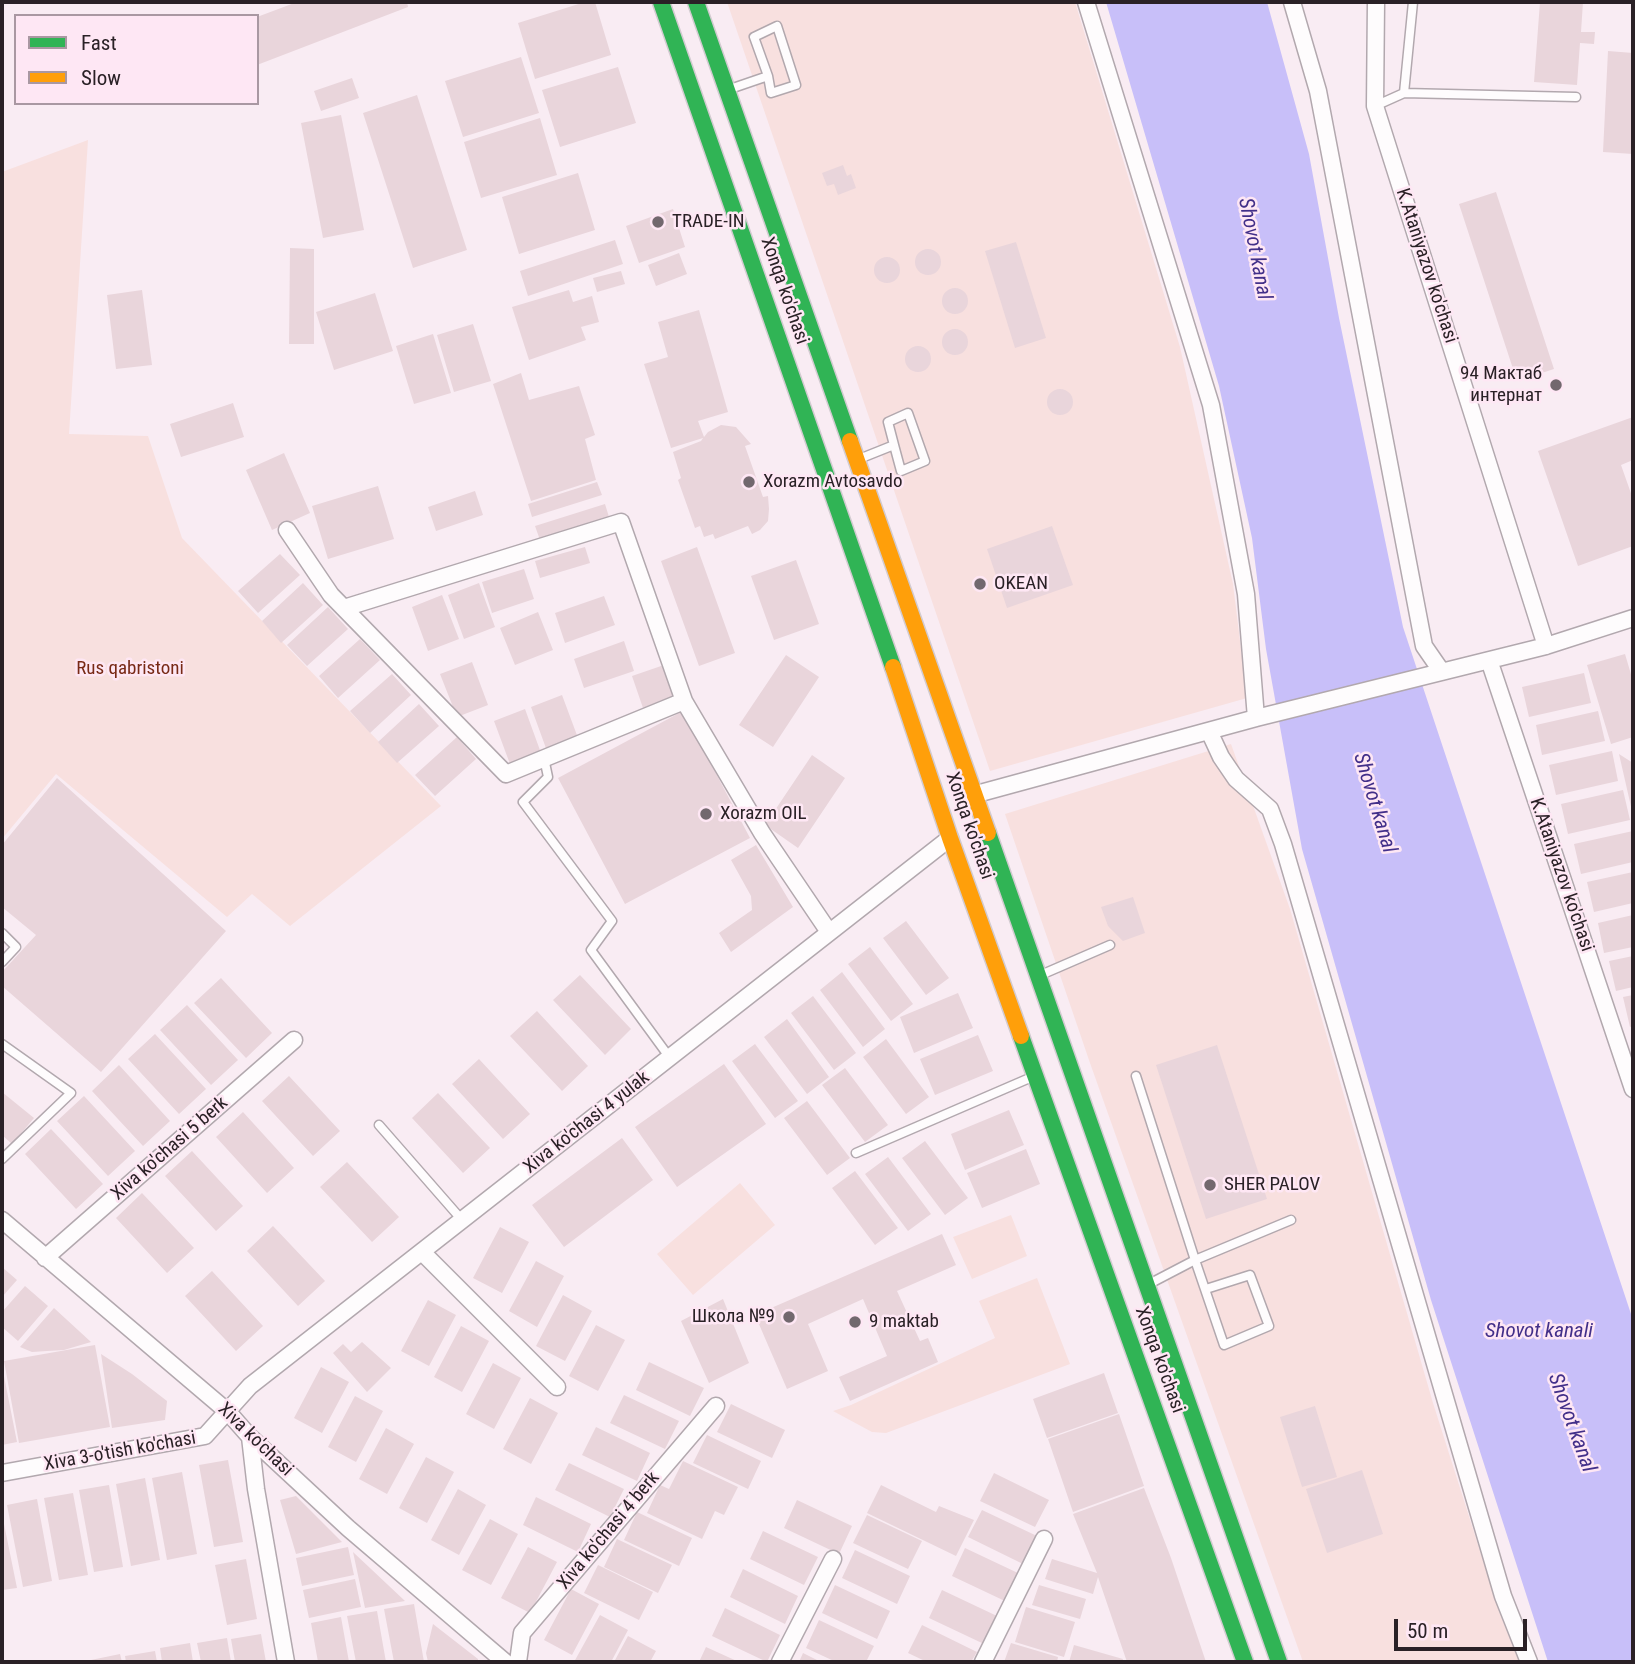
<!DOCTYPE html>
<html>
<head>
<meta charset="utf-8">
<style>
  body { margin:0 }
  #map { position:relative; width:1635px; height:1664px; overflow:hidden; background:#f9ecf3; font-family:"Roboto Condensed",sans-serif }
  canvas { display:block }
  .frame { position:absolute; inset:0; border:4px solid #2a2126; pointer-events:none }
  .legend { position:absolute; left:14px; top:14px; width:245px; height:91px; box-sizing:border-box; background:#fee7f4; border:2px solid #a998a2; margin:0; padding:9px 12px; list-style:none; font-size:21px; color:#2a2126 }
  .legend li { display:flex; align-items:center; gap:14px; height:35px }
  .legend b { width:35px; border:2px solid #a998a2 }
  .scale { position:absolute; left:1394px; top:1619px; width:133px; height:32px; box-sizing:border-box; border:4px solid #2a2126; border-top:0; padding-left:9px; font-size:21px; line-height:24px; white-space:nowrap; color:#2a2126; -webkit-text-stroke:5px #fee7f4; paint-order:stroke }
</style>
</head>
<body>
<div id="map">
<canvas width="1635" height="1664"></canvas>
<div class="frame"></div>
<ul class="legend">
<li><b style="height:9px;background:#30b455"></b>Fast</li>
<li><b style="height:9px;background:#ff9f0a"></b>Slow</li>
</ul>
<div class="scale">50 m</div>
</div>
<script>
const c = document.querySelector('canvas').getContext('2d');
c.lineJoin = 'round';
function paint(path, color) {
  c.fillStyle = color;
  c.fill(path, 'evenodd');
}
function toPath(rows) {
  const path = new Path2D();
  for (const r of rows) {
    if (r.length === 3) {
      path.moveTo(r[0] + r[2], r[1]);
      path.arc(r[0], r[1], r[2], 0, 2 * Math.PI);
      continue;
    }
    path.moveTo(r[0], r[1]);
    for (let i = 2; i < r.length; i += 2) path.lineTo(r[i], r[i + 1]);
  }
  return path;
}
function trace(path, color, width, dash) {
  c.strokeStyle = color;
  c.lineWidth = width;
  c.lineCap = dash ? 'butt' : 'round';
  c.setLineDash(dash || []);
  c.stroke(path);
}
function label(font, color, halo, rows, align = 'center') {
  c.font = font + ' "Roboto Condensed",sans-serif';
  c.lineWidth = 5;
  c.setLineDash([]);
  c.textBaseline = 'middle';
  c.strokeStyle = halo;
  c.fillStyle = color;
  for (const [text, x, y, turn = 0] of rows) {
    c.save();
    c.translate(x, y);
    c.rotate((+turn || 0) * Math.PI / 180);
    c.textAlign = isNaN(turn) ? turn : align;
    if (halo) c.strokeText(text, 0, 0);
    c.fillText(text, 0, 0);
    c.restore();
  }
}
const green = toPath([
  [727,2,1075,2,1180,347,1233,584,1247,698,990,771],
  [88,140,69,434,148,436,182,538,441,806,290,926,252,894,227,917,56,774,2,839,2,172],
  [1231,744,1290,909,1433,1403,1500,1614,1519,1662,1303,1662,1090,1063,1005,814],
  [740,1183,775,1225,693,1295,657,1254],
  [1011,1215,1027,1256,972,1279,953,1237],
  [1037,1278,1070,1364,886,1433,872,1432,833,1411,851,1405,995,1338,979,1301]
]);
const water = toPath([
  [1106,2,1267,2,1309,154,1339,318,1403,627,1633,1320,1633,1662,1548,1662,1431,1300,1302,849,1266,649,1252,538,1219,386]
]);
const building = toPath([
  [297,2,407,2,408,7,257,65,257,17],
  [585,2,595,2,611,55,535,79,518,23],
  [1540,2,1583,2,1581,32,1595,32,1594,44,1580,43,1577,85,1534,82],
  [1608,51,1633,53,1633,154,1603,152],
  [521,57,539,113,463,137,445,81],
  [618,67,636,123,560,147,542,90],
  [352,78,359,98,321,111,314,91],
  [417,95,467,250,413,268,363,113],
  [341,115,364,230,323,238,301,123],
  [540,118,557,175,481,198,464,142],
  [843,165,847,176,851,174,856,188,838,195,834,184,827,186,822,173],
  [578,173,595,230,519,254,502,197],
  [1496,192,1554,369,1517,381,1459,204],
  [673,209,685,247,639,263,626,226],
  [615,240,623,264,528,296,520,271],
  [1016,242,1046,338,1015,348,985,251],
  [290,248,314,249,314,344,289,344],
  [928,262,13],
  [679,253,687,274,656,286,648,265],
  [887,270,13],
  [621,271,625,284,597,292,593,278],
  [955,301,13],
  [142,290,152,365,116,369,107,295],
  [569,290,573,302,592,296,599,322,581,327,586,340,529,360,512,307],
  [375,293,393,351,334,370,316,312],
  [699,310,728,412,698,421,704,437,708,432,721,425,736,427,751,444,745,446,763,497,768,496,769,509,768,521,760,530,752,534,748,526,715,539,713,534,704,537,700,526,695,528,678,480,681,478,673,452,701,441,703,438,671,448,644,364,668,357,658,322],
  [473,324,491,381,454,392,437,335],
  [955,342,13],
  [433,334,451,393,414,404,396,346],
  [918,359,13],
  [521,373,529,400,579,386,595,435,585,439,596,480,531,501,493,384],
  [1060,402,13],
  [233,403,244,437,181,457,170,424],
  [1633,417,1633,460,1621,465,1633,499,1633,546,1578,566,1538,451],
  [284,453,310,513,272,530,246,470],
  [597,482,602,495,532,517,528,504],
  [378,486,394,539,328,559,312,506],
  [475,491,483,515,436,531,428,507],
  [605,504,609,517,540,540,535,526],
  [1052,526,1073,585,1007,608,987,549],
  [585,547,590,563,540,578,535,561],
  [697,547,735,653,699,666,661,561],
  [280,554,300,575,258,613,238,591],
  [796,560,819,624,774,640,751,576],
  [524,569,534,599,492,613,482,582],
  [303,583,323,605,281,643,262,621],
  [479,583,495,627,464,639,448,595],
  [442,595,459,639,428,651,412,607],
  [604,596,615,625,565,643,555,613],
  [328,607,348,629,307,666,287,645],
  [538,612,553,650,515,665,500,628],
  [360,639,380,660,338,698,319,676],
  [624,641,634,671,584,688,574,659],
  [1625,654,1633,681,1633,737,1611,744,1587,665],
  [786,655,819,677,773,747,739,725],
  [472,662,488,705,457,717,440,674],
  [664,665,675,696,643,708,632,676],
  [1584,673,1591,703,1529,717,1522,687],
  [392,674,411,695,370,733,350,711],
  [562,695,578,738,547,751,531,707],
  [419,704,439,726,397,763,378,742],
  [525,709,541,753,510,764,494,721],
  [683,711,750,838,625,904,558,778],
  [1598,711,1605,741,1542,755,1536,725],
  [457,737,476,759,435,796,415,775],
  [1612,751,1618,781,1556,795,1549,765],
  [1619,754,1633,763,1633,811,1632,811],
  [812,755,845,778,798,848,765,825],
  [57,778,226,931,101,1072,2,986,2,972,36,935,2,907,2,845],
  [1623,790,1630,820,1568,834,1561,804],
  [1633,831,1633,862,1581,874,1574,844],
  [756,845,793,907,731,952,719,933,752,910,751,896,731,860],
  [1633,872,1633,903,1594,912,1587,882],
  [1133,897,1145,933,1123,941,1108,926,1101,907],
  [1633,915,1633,947,1604,953,1598,923],
  [906,921,949,978,926,995,883,938],
  [870,947,913,1004,891,1021,848,964],
  [1633,956,1633,987,1616,991,1609,961],
  [842,972,885,1029,863,1047,820,990],
  [580,975,631,1029,605,1055,553,1000],
  [221,978,272,1033,246,1058,194,1003],
  [958,993,973,1028,914,1053,900,1017],
  [1633,995,1633,1026,1630,1027,1623,997],
  [813,996,856,1053,834,1070,791,1013],
  [187,1005,238,1060,211,1085,160,1030],
  [537,1011,588,1066,562,1091,510,1036],
  [787,1019,829,1077,807,1094,764,1037],
  [155,1034,206,1089,179,1114,128,1059],
  [978,1035,993,1071,935,1095,920,1059],
  [886,1039,929,1097,906,1114,863,1057],
  [755,1044,798,1101,775,1118,732,1061],
  [1217,1045,1267,1199,1206,1219,1156,1065],
  [479,1059,530,1114,503,1139,452,1084],
  [724,1064,766,1124,677,1187,635,1127],
  [119,1065,170,1121,143,1146,92,1091],
  [845,1068,888,1125,865,1142,822,1085],
  [289,1076,340,1131,313,1156,262,1101],
  [2,1092,34,1118,12,1144,2,1135],
  [438,1093,490,1148,463,1173,412,1118],
  [84,1096,135,1151,108,1176,57,1121],
  [807,1101,850,1158,827,1175,784,1118],
  [1009,1110,1024,1145,965,1170,951,1134],
  [243,1112,294,1168,267,1193,216,1137],
  [51,1129,103,1184,76,1209,25,1154],
  [622,1138,653,1180,564,1247,532,1205],
  [925,1141,968,1198,945,1215,902,1158],
  [1026,1149,1040,1184,982,1208,967,1173],
  [192,1151,243,1206,216,1231,165,1176],
  [888,1157,931,1214,908,1231,865,1174],
  [347,1162,399,1217,372,1242,320,1187],
  [855,1171,898,1228,875,1245,832,1188],
  [142,1193,194,1248,167,1273,116,1218],
  [273,1226,325,1281,298,1306,247,1251],
  [500,1227,529,1242,502,1293,473,1278],
  [942,1234,956,1265,897,1291,920,1341,928,1338,938,1362,850,1401,839,1377,887,1356,863,1299,808,1324,828,1371,787,1389,755,1315],
  [536,1261,564,1276,537,1327,509,1311],
  [2,1267,17,1280,2,1297],
  [212,1271,263,1326,236,1351,185,1296],
  [25,1286,48,1306,18,1341,2,1327,2,1312],
  [563,1295,592,1311,565,1361,536,1346],
  [723,1299,749,1363,709,1383,681,1321],
  [428,1300,456,1315,429,1366,401,1351],
  [54,1308,91,1342,64,1350,47,1351,32,1352,20,1347],
  [596,1325,625,1340,598,1391,569,1376],
  [461,1326,489,1341,462,1392,434,1377],
  [362,1342,391,1368,367,1392,333,1353,343,1344,351,1352],
  [95,1345,110,1427,19,1443,4,1361],
  [101,1354,132,1374,167,1401,165,1420,112,1428],
  [649,1362,704,1388,690,1416,636,1390],
  [493,1363,521,1378,494,1429,466,1414],
  [2,1366,17,1442,2,1445],
  [321,1367,349,1382,322,1433,294,1418],
  [1104,1373,1118,1413,1047,1438,1033,1399],
  [624,1395,679,1421,665,1449,610,1423],
  [355,1396,383,1411,356,1462,328,1447],
  [530,1398,558,1413,531,1464,503,1449],
  [731,1404,785,1430,772,1458,717,1432],
  [1315,1406,1337,1477,1302,1487,1280,1417],
  [1119,1414,1144,1486,1073,1512,1048,1439],
  [596,1427,650,1453,637,1481,582,1455],
  [386,1428,414,1444,387,1494,359,1479],
  [707,1435,761,1461,748,1489,693,1463],
  [426,1457,454,1472,427,1523,399,1508],
  [228,1460,243,1542,214,1547,199,1465],
  [683,1461,738,1487,724,1515,715,1511,702,1539,647,1513,660,1485,669,1489],
  [569,1463,624,1489,610,1517,555,1490],
  [1362,1470,1383,1534,1327,1553,1306,1489],
  [182,1472,197,1554,167,1560,152,1478],
  [994,1473,1049,1500,1035,1527,980,1501],
  [145,1478,160,1560,131,1566,116,1484],
  [109,1485,123,1567,94,1572,79,1490],
  [881,1485,936,1512,939,1506,974,1520,956,1556,867,1513],
  [1144,1488,1171,1558,1206,1662,1127,1662,1098,1577,1093,1594,1045,1579,1052,1559,1097,1573,1073,1514],
  [458,1489,486,1505,459,1555,431,1540],
  [73,1493,88,1575,59,1580,44,1498],
  [296,1496,342,1542,296,1554,280,1500],
  [536,1497,591,1524,578,1552,523,1525],
  [37,1499,52,1581,23,1587,7,1505],
  [797,1500,852,1526,839,1554,784,1528],
  [982,1510,1037,1536,1023,1564,968,1537],
  [637,1512,692,1538,679,1566,624,1540],
  [2,1514,17,1588,2,1590],
  [867,1515,922,1541,908,1569,853,1543],
  [490,1519,518,1534,491,1585,462,1570],
  [763,1531,818,1557,804,1585,750,1559],
  [617,1539,672,1565,658,1593,604,1567],
  [348,1547,354,1575,302,1586,296,1558],
  [528,1547,557,1562,530,1613,501,1598],
  [965,1548,1020,1574,1007,1602,952,1576],
  [855,1550,910,1576,897,1604,842,1578],
  [353,1552,405,1601,365,1608],
  [246,1559,257,1619,227,1625,215,1565],
  [598,1565,653,1592,639,1620,584,1593],
  [743,1569,798,1596,785,1624,730,1597],
  [355,1579,361,1607,309,1618,303,1590],
  [835,1585,890,1611,877,1639,822,1613],
  [1039,1585,1086,1599,1080,1619,1032,1605],
  [571,1589,599,1604,572,1655,544,1640],
  [942,1590,997,1616,984,1644,929,1618],
  [414,1604,424,1662,394,1662,384,1609],
  [1026,1607,1075,1622,1064,1657,1015,1642],
  [725,1608,780,1635,767,1662,712,1636],
  [377,1611,386,1662,356,1662,347,1616],
  [600,1615,628,1630,611,1662,574,1662],
  [341,1617,349,1662,318,1662,311,1623],
  [819,1620,874,1646,866,1662,836,1662,806,1648],
  [433,1624,478,1659,478,1662,428,1662,426,1653],
  [922,1625,977,1652,971,1662,927,1662,908,1653],
  [261,1634,266,1662,235,1662,231,1639],
  [628,1636,656,1651,650,1662,614,1662],
  [227,1638,231,1662,201,1662,197,1643],
  [190,1643,193,1662,162,1662,160,1648],
  [1011,1643,1058,1657,1057,1662,1004,1662],
  [1074,1645,1123,1659,1122,1662,1069,1662],
  [706,1647,739,1662,699,1662],
  [155,1651,157,1662,126,1662,125,1656],
  [803,1653,821,1662,799,1662],
  [120,1654,122,1662,91,1662,91,1660]
]);
const lane = toPath([
  [730,89,768,76,754,37,777,26,796,85,771,93,768,76],
  [1404,93,1413,2],
  [1375,106,1404,93,1576,97],
  [859,459,894,445,901,471,925,461,908,413,888,422,894,445],
  [544,758,548,777,523,802,612,921,591,950,670,1058],
  [2,933,16,947,2,962],
  [1043,974,1110,945],
  [2,1044,71,1093,2,1159],
  [1136,1076,1195,1260,1291,1220],
  [379,1125,462,1220],
  [856,1153,1032,1077],
  [1149,1284,1195,1260,1224,1345,1269,1326,1250,1275,1206,1289]
]);
const street = toPath([
  [1086,2,1211,405,1246,594,1256,718],
  [1292,2,1318,91,1424,646,1442,672],
  [1376,2,1375,106,1546,646],
  [287,530,331,595,506,774,684,701],
  [344,608,621,522,684,701,762,833,829,932],
  [1489,660,1633,1089],
  [1209,731,1221,757,1236,779,1270,809,1283,844,1503,1596,1529,1662],
  [973,795,1256,718,1546,646,1633,618],
  [2,1220,228,1412,250,1437,348,1528,505,1662],
  [422,1252,557,1387],
  [45,1258,294,1040],
  [250,1437,256,1489,286,1662],
  [2,1473,205,1436,250,1386,950,838],
  [518,1662,522,1633,716,1406],
  [780,1662,833,1559],
  [983,1662,1044,1539]
]);
const fast = toPath([
  [661,2,893,667],
  [696,2,850,441],
  [988,833,1279,1662],
  [1021,1036,1245,1662]
]);
const slow = toPath([
  [850,441,988,833],
  [893,667,950,838,1021,1036]
]);
const markers = [
  [658,222,7,"#72686e"],
  [1556,385,7,"#72686e"],
  [749,482,7,"#72686e"],
  [980,584,7,"#72686e"],
  [706,814,7,"#72686e"],
  [1210,1185,7,"#72686e"],
  [789,1317,7,"#72686e"],
  [855,1322,7,"#72686e"]
];
const poiNames = [
  ["TRADE-IN",672,222],
  ["94 Мактаб",1542,374,"right"],
  ["интернат",1542,396,"right"],
  ["Xorazm Avtosavdo",763,482],
  ["OKEAN",994,584],
  ["Xorazm OIL",720,814],
  ["SHER PALOV",1224,1185],
  ["Школа №9",775,1317,"right"],
  ["9 maktab",869,1322]
];
const streetNames = [
  ["K.Ataniyazov ko'chasi",1426,266,72],
  ["Xonqa ko'chasi",784,291,71],
  ["Xonqa ko'chasi",969,826,71],
  ["K.Ataniyazov ko'chasi",1561,875,71],
  ["Xiva ko'chasi 4 yulak",587,1123,-38],
  ["Xiva ko'chasi 5 berk",170,1149,-41],
  ["Xonqa ko'chasi",1159,1360,70],
  ["Xiva ko'chasi",255,1440,44],
  ["Xiva 3-o'tish ko'chasi",120,1452,-10],
  ["Xiva ko'chasi 4 berk",609,1531,-50]
];
const parkNames = [
  ["Rus qabristoni",130,669]
];
const waterNames = [
  ["Shovot kanal",1254,249,79],
  ["Shovot kanal",1374,803,73],
  ["Shovot kanali",1539,1332],
  ["Shovot kanal",1571,1423,70]
];
paint(green, '#f8e0df');
paint(water, '#c8bff9');
paint(building, '#e9d5db');
trace(lane, '#b2a8ae', 11);
trace(street, '#b2a8ae', 19);
trace(fast, '#d2cbd0', 19);
trace(slow, '#d2cbd0', 19);
trace(lane, '#fefcfd', 8);
trace(street, '#fefcfd', 16);
trace(fast, '#30b455', 16);
trace(slow, '#ff9f0a', 16);
for (const [x, y, r, color] of markers) {
  const dot = new Path2D();
  dot.arc(x, y, r, 0, 2 * Math.PI);
  c.fillStyle = color;
  c.fill(dot);
  trace(dot, '#fee7f4', 2.5);
}
label('19px', '#2a2126', '#fee7f4', poiNames, 'left');
label('19px', '#2a2126', '#fee7f4', streetNames);
label('19px', '#782a16', '#fee7f4', parkNames);
label('italic 21px', '#422f89', '#fee7f4', waterNames);
</script>
</body>
</html>
